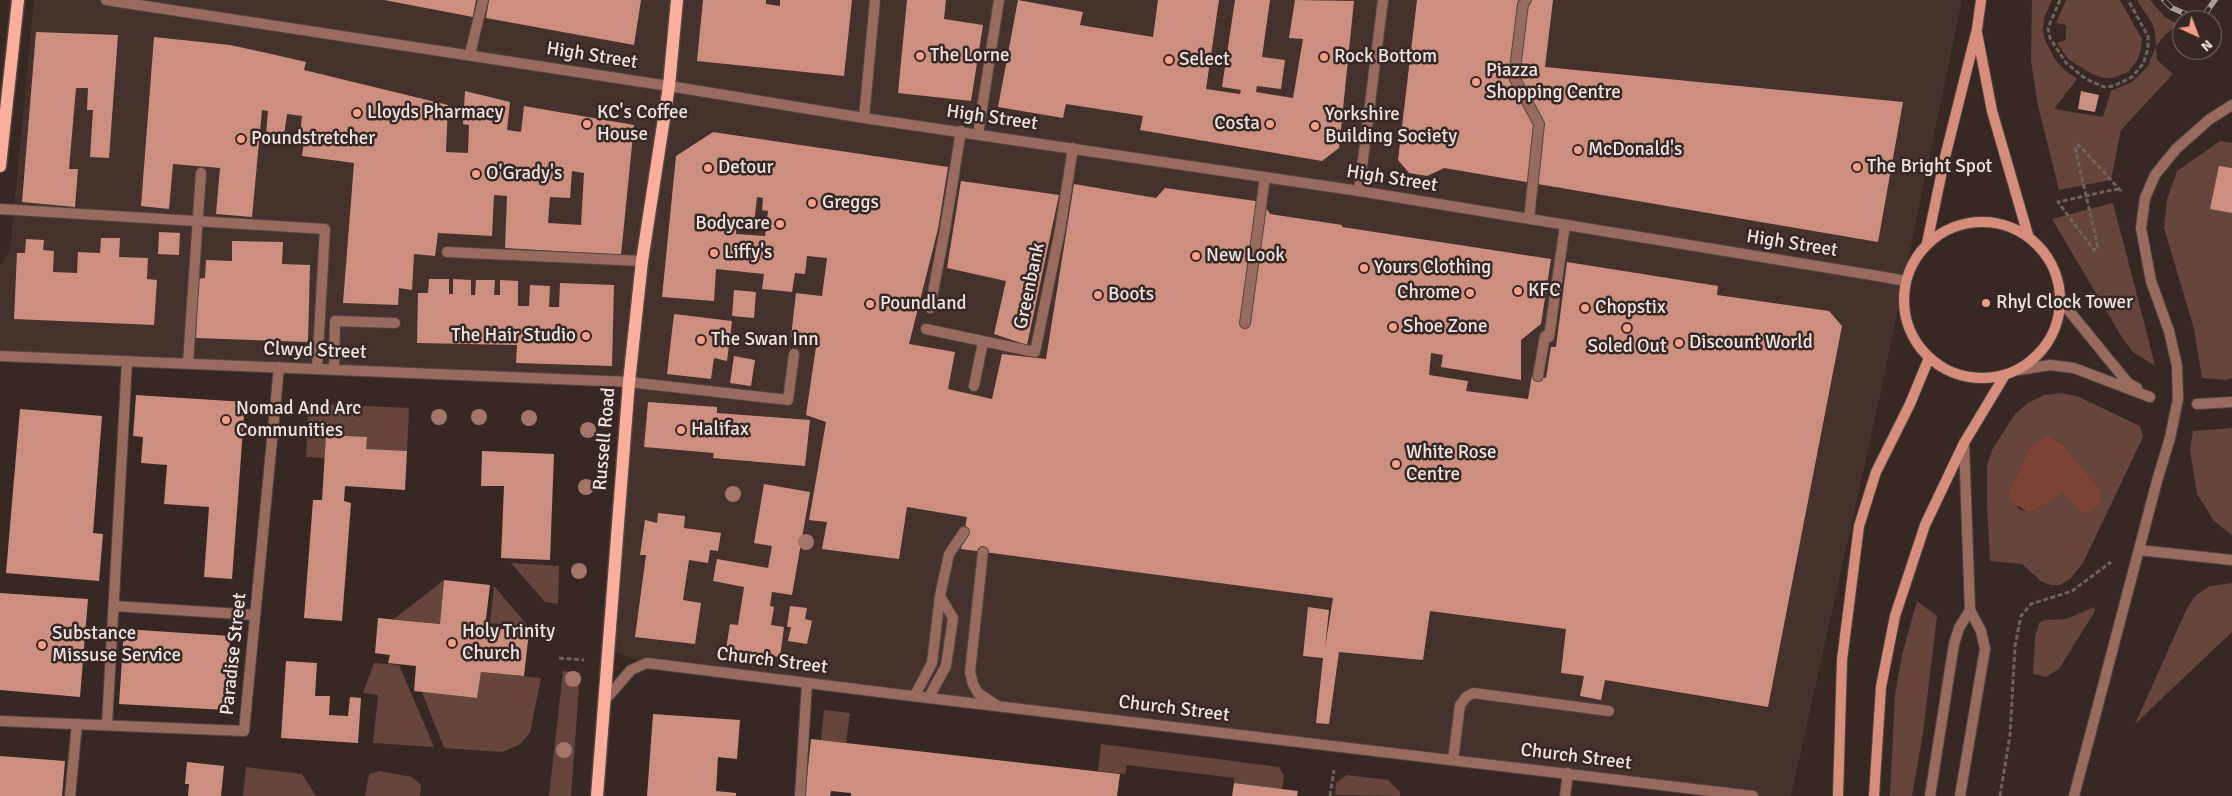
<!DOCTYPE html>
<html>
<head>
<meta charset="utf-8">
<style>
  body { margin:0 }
  #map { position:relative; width:2232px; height:796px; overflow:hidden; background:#372824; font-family:Signika,sans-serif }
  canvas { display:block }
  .north { position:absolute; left:2172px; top:10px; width:50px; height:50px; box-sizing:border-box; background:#372824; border:1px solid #807370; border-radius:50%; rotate:137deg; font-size:14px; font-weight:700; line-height:20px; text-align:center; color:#eee4e1 }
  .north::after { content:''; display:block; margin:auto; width:18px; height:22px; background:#f49e89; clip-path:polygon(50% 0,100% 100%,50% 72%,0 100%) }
</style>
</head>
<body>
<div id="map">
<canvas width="2232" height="796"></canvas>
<div class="north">N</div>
</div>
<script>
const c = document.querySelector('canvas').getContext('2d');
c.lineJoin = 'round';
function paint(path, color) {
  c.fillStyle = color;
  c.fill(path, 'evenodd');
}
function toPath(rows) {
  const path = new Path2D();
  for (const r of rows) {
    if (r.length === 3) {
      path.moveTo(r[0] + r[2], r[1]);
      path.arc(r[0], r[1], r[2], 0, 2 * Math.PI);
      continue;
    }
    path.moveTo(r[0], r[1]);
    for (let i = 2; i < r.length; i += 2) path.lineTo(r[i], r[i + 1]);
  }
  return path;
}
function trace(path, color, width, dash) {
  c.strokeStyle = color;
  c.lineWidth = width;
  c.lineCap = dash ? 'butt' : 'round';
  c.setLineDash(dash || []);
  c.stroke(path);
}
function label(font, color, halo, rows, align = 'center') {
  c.font = font + ' Signika,sans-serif';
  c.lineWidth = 5;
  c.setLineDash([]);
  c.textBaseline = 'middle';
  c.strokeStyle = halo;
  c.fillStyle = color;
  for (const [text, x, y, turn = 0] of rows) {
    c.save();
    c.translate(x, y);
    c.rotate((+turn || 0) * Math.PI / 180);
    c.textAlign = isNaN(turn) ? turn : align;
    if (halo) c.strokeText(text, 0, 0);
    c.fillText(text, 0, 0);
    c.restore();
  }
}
const built = toPath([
  [34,0,1962,0,1880,395,1791,796,1753,796,647,663,607,650,628,382,0,356,0,266,10,251]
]);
const green = toPath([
  [2032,0,2052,0,2044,18,2043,31,2045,40,2056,61,2065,70,2077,79,2054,109,2103,117,2111,91,2132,82,2148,66,2156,46,2155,33,2153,25,2137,0,2150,0,2165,17,2182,27,2172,29,2165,35,2156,46,2157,60,2173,74,2121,130,2111,180,2059,190,2038,106,2031,61],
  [2066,0,2120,0,2142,39,2141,49,2138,59,2128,72,2113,78,2104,78,2092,74,2069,60,2057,43,2066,40,2066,25,2056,23],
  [2220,141,2232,143,2232,378,2226,380,2202,378,2194,329,2164,228,2167,199,2177,171],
  [2113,203,2144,322,2155,366,2133,352,2123,339,2052,219],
  [2062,393,2079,397,2140,426,2143,437,2083,563,2070,579,2060,585,2051,585,2042,582,2022,564,1990,561,1987,505,1987,465,1993,448,2015,414,2028,403,2044,395],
  [2054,438,2063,444,2099,488,2079,511,2063,493,2036,510,2027,512,2019,509,2008,493,2029,449],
  [320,404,409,408,407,451,366,449,366,437,326,435,325,458,306,457,308,414,312,407],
  [2232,428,2232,535,2214,521,2197,494,2190,450,2193,431],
  [511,563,559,566,558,604,545,602],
  [444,580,440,624,394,619],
  [2232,583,2232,632,2135,724,2187,608,2196,595,2210,586],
  [494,586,529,627,490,623],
  [1917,601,1937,616,1923,733,1912,796,1890,796,1895,694,1902,655],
  [2094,607,2095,611,2059,669,2046,677,2033,674,2035,637,2039,623,2045,620,2066,619],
  [374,663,399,665,434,747,373,743,378,695,363,693],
  [563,671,580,673,571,796,549,796],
  [481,672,541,678,530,733,519,745,502,752,444,748,422,692,477,698],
  [824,710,850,713,846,743,821,740],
  [1101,744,1279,767,1284,776,1282,789,1234,783,1234,778,1127,765,1125,774,1098,771],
  [246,767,302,774,316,796,243,796],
  [380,771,412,777,421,785,420,796,365,796,369,774],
  [1347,775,1388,780,1400,792,1400,796,1335,795,1336,783]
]);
const water = toPath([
  [2048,435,2063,444,2099,488,2103,494,2099,505,2090,512,2079,511,2063,493,2036,510,2027,512,2012,502,2008,493,2029,449]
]);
const building = toPath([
  [384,0,476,0,473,17],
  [489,0,641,0,634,45,486,18],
  [703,0,766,0,766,4,780,6,780,0,852,0,844,76,697,61],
  [907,0,946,0,944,19,983,25,971,101,898,93],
  [1018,0,1083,12,1080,25,1153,37,1158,0,1219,0,1206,89,1240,94,1241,90,1222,87,1235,0,1270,0,1262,57,1285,60,1281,89,1257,86,1256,92,1293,98,1303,39,1289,38,1295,0,1354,1,1339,148,1322,161,1140,130,1143,116,1066,104,1063,118,998,107],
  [1417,0,1553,0,1545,67,1903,102,1878,242,1444,168,1427,176,1409,173,1398,160],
  [36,32,118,35,109,158,90,157,93,110,87,110,88,88,76,88,69,169,78,169,75,207,22,202],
  [154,37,230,45,267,53,306,62,304,70,448,105,446,152,468,153,469,125,463,124,465,91,510,102,507,130,521,132,524,106,634,125,621,255,505,248,507,196,494,195,492,236,438,233,435,256,414,254,412,290,399,288,398,305,343,303,354,163,302,156,305,135,300,135,302,116,287,114,284,135,266,134,268,111,262,110,252,217,216,214,220,168,173,164,169,209,141,206],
  [572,171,584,173,581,225,548,223,550,197,570,198],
  [2081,91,2099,95,2095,112,2078,109],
  [713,132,948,167,938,229,909,344,955,352,948,389,992,399,1002,354,1046,359,1074,184,1156,198,1165,188,1262,202,1270,214,1342,225,1342,227,1551,259,1541,324,1521,340,1521,380,1441,367,1443,355,1431,353,1429,375,1468,381,1466,391,1528,399,1532,375,1546,378,1551,347,1556,347,1567,262,1718,286,1717,295,1829,311,1842,326,1768,707,1605,680,1601,700,1580,696,1584,676,1561,673,1566,629,1430,611,1423,660,1339,652,1329,724,1316,723,1323,658,1303,656,1308,607,1329,610,1325,648,1333,598,961,549,967,517,907,507,899,559,822,549,827,522,809,520,826,422,806,415,817,340,791,337,796,293,822,296,827,258,807,256,805,274,795,273,792,292,762,289,764,274,716,269,714,301,662,297,676,156],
  [757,197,763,198,762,210,768,211,765,236,736,234,737,224,754,225],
  [2219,166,2232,168,2232,213,2210,209],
  [961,181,1059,195,1027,345,994,334,1006,281,947,268],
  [159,232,180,233,179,255,158,254],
  [101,238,120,238,119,257,148,258,147,279,157,280,154,325,14,319,17,253,25,253,26,239,44,240,43,250,54,251,53,272,77,273,78,252,100,253],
  [232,241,283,242,282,264,310,265,308,342,196,338,198,279,205,278,206,260,232,261],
  [429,279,449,279,449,294,453,294,453,279,471,280,471,295,475,295,476,280,495,280,494,295,500,295,500,280,518,281,518,306,529,306,530,285,550,286,549,307,559,307,560,283,614,285,612,366,516,363,517,345,417,343,418,293,428,293],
  [734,290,756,292,754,318,732,316],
  [674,314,732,321,727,361,714,358,711,379,667,374],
  [734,356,755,360,751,386,730,383],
  [136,395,245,402,232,579,204,577,209,507,164,504,167,465,141,463,143,437,133,436],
  [648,402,717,407,717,413,810,420,805,466,713,458,714,453,644,447],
  [20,409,102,416,93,533,103,534,99,581,6,573],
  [326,435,367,437,366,449,407,451,405,490,345,486,344,501,351,503,342,621,304,618,313,500,322,500],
  [482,451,554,454,550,560,501,558,504,486,481,486],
  [764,484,810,492,792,595,772,592,770,606,774,607,771,625,784,627,780,657,726,649,730,624,738,625,744,587,713,581,717,559,768,568,772,546,754,543],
  [658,513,685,516,684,528,721,533,718,551,710,550,708,563,689,560,683,600,701,603,695,644,635,637,646,555,640,555,645,520,657,523],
  [444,580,490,585,485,627,529,632,524,676,481,672,477,698,414,691,416,666,388,663,390,655,375,653,378,618,440,624],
  [0,593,88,599,80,697,0,690],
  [790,606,807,608,805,619,812,621,807,644,788,641,791,627,787,627],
  [124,629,230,636,226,710,119,704],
  [286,661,317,663,315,696,330,696,329,715,348,716,350,697,361,698,358,743,281,738],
  [653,714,740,720,737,759,718,757,716,791,736,793,736,796,647,796],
  [811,739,1120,774,1117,796,851,796,851,793,831,791,830,796,805,796],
  [0,756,65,761,62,796,0,796],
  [187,762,224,766,221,796,188,796,189,784,185,784],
  [1234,783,1298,791,1297,796,1232,796]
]);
const path = toPath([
  [2060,0,2048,28,2050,38,2066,63,2086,79,2104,87,2114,86,2132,77,2143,64,2148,49,2148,36,2128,0],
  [2119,189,2112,190,2058,202,2094,250,2098,248,2075,147,2079,145,2111,180,2119,189,2122,192],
  [559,658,584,660],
  [1330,796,1334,770],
  [2000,796,2010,735,2015,646,2021,616,2031,604,2072,591,2111,562]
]);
const service = toPath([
  [0,209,325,229,317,369],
  [447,252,642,261],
  [1872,275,1906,281],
  [2061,301,2128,383,2137,388],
  [930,308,945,229],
  [926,329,1035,352,1060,230],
  [188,363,201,173],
  [334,369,335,321,395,323],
  [2018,370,2050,365,2074,368,2150,397],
  [629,382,788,400,794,354],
  [974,386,983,342],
  [2197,404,2232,402],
  [2139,550,2232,560],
  [983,552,970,672,973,684,978,693,996,705],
  [114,606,255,615],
  [915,695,932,663,940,596],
  [929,697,946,666,953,618,940,596,949,554,964,532],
  [107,725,127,361],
  [1453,760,1460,705,1466,697,1473,693,1609,711],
  [70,796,77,724],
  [800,796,807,683],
  [1565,796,1568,773],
  [1930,796,1954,644,1959,628,1970,610],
  [1960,796,1985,649,1981,631,1970,610,1964,443]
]);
const pedestrian = toPath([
  [1526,0,1523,4,1514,77,1539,124,1529,219],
  [669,86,864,118,1359,191,1872,275],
  [864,118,875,0],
  [978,134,999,0],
  [1359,191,1383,0],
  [945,229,961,131],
  [1060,230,1073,148],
  [1245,323,1265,177],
  [2169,331,2151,281,2141,228,2145,198,2155,175,2176,149,2210,119,2232,105],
  [1538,376,1545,336,1549,337,1565,225],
  [2074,796,2157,481]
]);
const minor = toPath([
  [470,54,483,0],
  [0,356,629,382],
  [605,700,631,670,647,663,912,696,1753,796],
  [0,721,244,731,279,367]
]);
const tertiary = toPath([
  [106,0,669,86]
]);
const secondary = toPath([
  [1977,33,1992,111,2028,235],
  [1982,300,78],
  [1927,243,1945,157,1977,29,1981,0],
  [1838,796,1842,660,1859,526,1876,472,1910,404,1929,358],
  [1874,796,1881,687,1895,616,1925,525,1964,443,2005,375]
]);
const primary = toPath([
  [0,166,18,0],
  [597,796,629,382,642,261,669,86,677,0]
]);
const rail = toPath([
  [2164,0,2172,8,2195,18,2205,14,2215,0]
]);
const pedestrianBridge = toPath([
  [2157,481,2170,438,2178,399,2177,366,2169,331]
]);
const trees = [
  [439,417],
  [479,417],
  [529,418],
  [588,430],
  [586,487],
  [733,494],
  [806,542],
  [579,571],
  [573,679],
  [564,750]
];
const markers = [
  [920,56,5,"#f49e89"],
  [1324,57,5,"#f49e89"],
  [1169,60,5,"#f49e89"],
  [1476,82,5,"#f49e89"],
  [357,113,5,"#f49e89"],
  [587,124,5,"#f49e89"],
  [1270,124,5,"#f49e89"],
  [1315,126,5,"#f49e89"],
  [241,139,5,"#f49e89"],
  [1578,150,5,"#f49e89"],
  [1857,167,5,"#f49e89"],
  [708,168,5,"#f49e89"],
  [476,174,5,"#f49e89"],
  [812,203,5,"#f49e89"],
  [780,224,5,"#f49e89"],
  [714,253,5,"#f49e89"],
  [1196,256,5,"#f49e89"],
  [1364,268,5,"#f49e89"],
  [1518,291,5,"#f49e89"],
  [1470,293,5,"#f49e89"],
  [1098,295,5,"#f49e89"],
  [1986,303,5,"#f49e89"],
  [870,304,5,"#f49e89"],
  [1585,308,5,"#f49e89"],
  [1393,327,5,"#f49e89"],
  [1627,328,5,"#f49e89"],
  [586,336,5,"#f49e89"],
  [701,340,5,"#f49e89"],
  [1679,343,5,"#f49e89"],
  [226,420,5,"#f49e89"],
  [681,430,5,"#f49e89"],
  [1396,464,5,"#f49e89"],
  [452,643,5,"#f49e89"],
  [42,645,5,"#f49e89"]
];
const streetNames = [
  ["High Street",592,56,9],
  ["High Street",992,118,8],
  ["High Street",1392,179,9],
  ["High Street",1792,244,9],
  ["Greenbank",1030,286,-78],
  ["Clwyd Street",315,351,2],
  ["Russell Road",605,439,-85],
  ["Paradise Street",234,654,-84],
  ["Church Street",772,661,7],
  ["Church Street",1174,709,7],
  ["Church Street",1576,757,7]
];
const poiNames = [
  ["The Lorne",930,56],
  ["Rock Bottom",1334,57],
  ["Select",1179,60],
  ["Piazza",1486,71],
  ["Shopping Centre",1486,93],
  ["Lloyds Pharmacy",367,113],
  ["KC's Coffee",597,113],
  ["House",597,135],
  ["Yorkshire",1325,115],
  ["Building Society",1325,137],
  ["Costa",1260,124,"right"],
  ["Poundstretcher",251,139],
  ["McDonald's",1588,150],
  ["The Bright Spot",1867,167],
  ["Detour",718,168],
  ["O'Grady's",486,174],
  ["Greggs",822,203],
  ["Bodycare",770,224,"right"],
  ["Liffy's",724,253],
  ["New Look",1206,256],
  ["Yours Clothing",1374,268],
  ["KFC",1528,291],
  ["Chrome",1460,293,"right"],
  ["Boots",1108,295],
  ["Rhyl Clock Tower",1996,303],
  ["Poundland",880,304],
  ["Chopstix",1595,308],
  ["Shoe Zone",1403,327],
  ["The Hair Studio",576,336,"right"],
  ["The Swan Inn",711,340],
  ["Discount World",1689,343],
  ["Soled Out",1627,347,"center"],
  ["Nomad And Arc",236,409],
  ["Communities",236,431],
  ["Halifax",691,430],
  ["White Rose",1406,453],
  ["Centre",1406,475],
  ["Holy Trinity",462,632],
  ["Church",462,654],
  ["Substance",52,634],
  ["Missuse Service",52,656]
];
paint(built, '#46322c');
paint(green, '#66453d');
paint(water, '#7b4437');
paint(building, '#cc8e7f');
trace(service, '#544642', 12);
trace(pedestrian, '#544642', 12);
trace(minor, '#544642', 12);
trace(tertiary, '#544642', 12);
trace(secondary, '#544642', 12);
trace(primary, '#544642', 15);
trace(path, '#6f615d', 3, [5, 2.5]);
trace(service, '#996b5f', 10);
trace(pedestrian, '#996b5f', 10);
trace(minor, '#996b5f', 10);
trace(tertiary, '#996b5f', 10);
trace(secondary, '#d78d7b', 10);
trace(primary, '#faae9b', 12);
trace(rail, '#a89c99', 5.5);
trace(rail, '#372824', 4, [11]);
trace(pedestrianBridge, '#544642', 12, []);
trace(pedestrianBridge, '#996b5f', 10);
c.fillStyle = '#a4766b';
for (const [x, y] of trees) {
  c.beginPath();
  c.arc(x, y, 8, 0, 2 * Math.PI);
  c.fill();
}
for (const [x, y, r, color] of markers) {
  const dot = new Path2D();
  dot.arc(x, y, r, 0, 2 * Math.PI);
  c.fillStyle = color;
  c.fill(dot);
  trace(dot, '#372824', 2);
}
label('19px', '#eee4e1', '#372824', streetNames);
label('19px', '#eee4e1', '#372824', poiNames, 'left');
</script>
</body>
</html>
